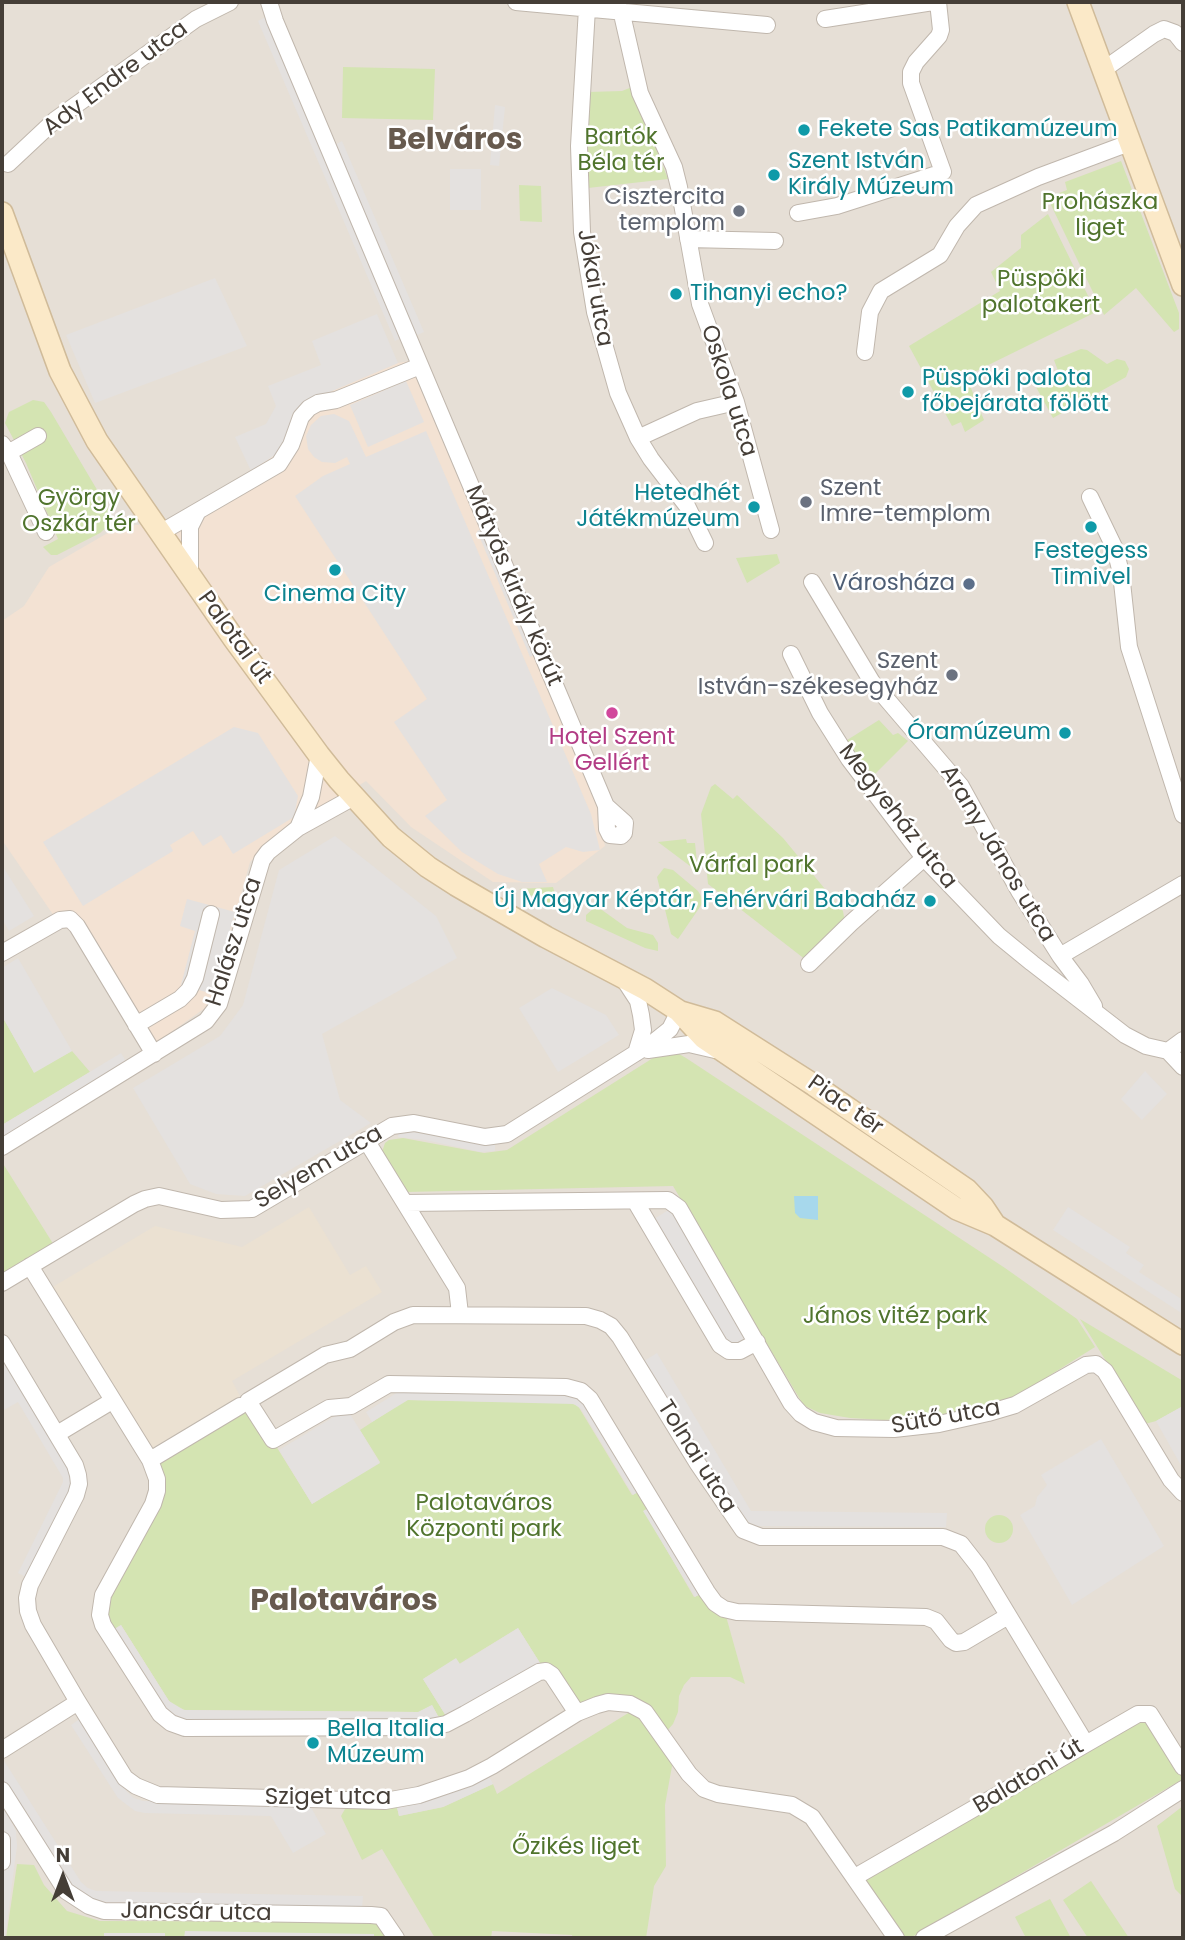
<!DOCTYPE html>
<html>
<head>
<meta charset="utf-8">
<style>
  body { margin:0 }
  #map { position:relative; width:1185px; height:1940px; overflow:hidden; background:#f2eee7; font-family:Poppins,sans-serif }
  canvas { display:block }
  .frame { position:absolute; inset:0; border:4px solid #453e37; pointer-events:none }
  .north { position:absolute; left:28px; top:1842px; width:70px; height:70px; -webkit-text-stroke:5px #fff; paint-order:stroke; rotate:0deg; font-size:19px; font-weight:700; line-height:28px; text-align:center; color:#453e37 }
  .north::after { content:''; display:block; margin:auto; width:24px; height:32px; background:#453e37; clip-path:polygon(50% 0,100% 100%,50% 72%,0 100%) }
</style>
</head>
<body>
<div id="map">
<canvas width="1185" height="1940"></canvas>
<div class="frame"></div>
<div class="north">N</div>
</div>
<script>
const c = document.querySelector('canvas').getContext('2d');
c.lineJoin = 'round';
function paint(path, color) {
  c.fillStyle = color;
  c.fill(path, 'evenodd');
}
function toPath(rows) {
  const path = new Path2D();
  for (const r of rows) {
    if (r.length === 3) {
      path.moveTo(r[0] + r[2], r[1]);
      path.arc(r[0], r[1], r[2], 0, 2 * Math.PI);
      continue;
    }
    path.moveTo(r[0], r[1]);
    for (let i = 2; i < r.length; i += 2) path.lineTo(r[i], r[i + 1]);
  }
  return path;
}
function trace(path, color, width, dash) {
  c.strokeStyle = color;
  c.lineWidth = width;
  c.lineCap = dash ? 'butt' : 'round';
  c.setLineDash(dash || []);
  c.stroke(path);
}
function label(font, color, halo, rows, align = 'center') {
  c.font = font + ' Poppins,sans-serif';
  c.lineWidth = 5;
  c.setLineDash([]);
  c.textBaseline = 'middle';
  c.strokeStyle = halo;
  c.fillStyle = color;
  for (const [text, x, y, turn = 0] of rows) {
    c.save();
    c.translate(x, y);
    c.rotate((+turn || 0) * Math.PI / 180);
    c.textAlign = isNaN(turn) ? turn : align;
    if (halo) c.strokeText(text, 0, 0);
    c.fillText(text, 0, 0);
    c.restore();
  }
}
const residential = toPath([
  [2,2,1183,2,1183,1938,2,1938]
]);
const commercial = toPath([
  [409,361,597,806,605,846,556,883,493,882,411,827,366,781,272,840,250,862,213,994,205,1008,156,1043,75,913,54,916,2,840,2,621,24,606,49,567,118,527,173,521,277,453,299,407,306,402,398,363]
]);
const education = toPath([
  [309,1207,350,1275,366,1266,382,1292,232,1381,240,1396,147,1451,51,1288,155,1226,242,1247]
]);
const green = toPath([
  [343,67,435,69,433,120,342,118],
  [632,87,668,179,588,188,588,92,622,91],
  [1121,161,1179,313,1179,329,1174,332,1136,288,1104,315,1051,205,1049,197,1067,190,1065,182],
  [519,185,541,186,542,222,520,221],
  [1048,214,1096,312,966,376,984,420,965,432,961,422,952,426,909,346,1000,291,991,272,1021,248,1021,235],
  [1081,349,1087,350,1107,364,1117,359,1125,361,1129,369,1126,377,1053,418,1036,387,1060,376,1054,360],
  [33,400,44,402,51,412,112,515,111,523,100,533,57,555,51,555,43,547,58,539,26,463,5,423,9,412],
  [777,554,780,563,747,583,736,558],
  [879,720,893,735,898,733,908,741,870,779,844,742],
  [715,784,733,799,737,795,783,838,843,911,845,923,806,960,708,884,701,814,711,787],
  [686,839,687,843,695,843,698,872,658,842],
  [664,868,673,870,698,891,704,901,678,939,671,934,657,877],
  [553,887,556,898,554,908,519,889],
  [594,908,602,910,627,928,653,935,658,943,658,951,645,948,586,921,586,915],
  [2,1016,34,1072,72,1051,90,1072,2,1125],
  [664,1054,679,1054,686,1058,1005,1268,1077,1319,1095,1347,1012,1399,943,1416,884,1420,850,1418,820,1413,805,1406,801,1401,673,1186,406,1192,382,1152,385,1143,389,1140,403,1138,484,1153,507,1150,653,1058],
  [2,1162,57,1250,2,1283],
  [1080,1319,1183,1381,1183,1406,1156,1421,1145,1424],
  [406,1400,570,1403,578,1406,632,1495,645,1489,652,1506,644,1511,694,1597,707,1592,724,1609,745,1684,730,1677,691,1677,684,1685,679,1696,678,1712,673,1724,665,1733,631,1697,619,1694,608,1702,577,1713,540,1663,518,1628,459,1664,456,1659,423,1679,446,1716,438,1716,432,1705,419,1712,185,1710,176,1707,169,1701,121,1625,108,1633,100,1605,153,1504,150,1460,248,1401,312,1504,380,1462,360,1430],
  [999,1529,14],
  [638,1707,674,1755,665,1805,666,1866,654,1886,646,1938,573,1938,572,1935,492,1931,491,1938,435,1938,382,1849,362,1860,341,1816,345,1809,361,1801,396,1803,399,1816,443,1807,493,1784,497,1794],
  [1145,1718,1183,1779,910,1938,901,1938,862,1879],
  [1183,1806,1183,1894,1181,1895,1175,1889,1157,1826],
  [17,1864,34,1865,44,1885,67,1911,100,1921,368,1922,376,1923,387,1938,6,1938],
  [1091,1881,1129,1938,1088,1938,1063,1900],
  [1050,1899,1071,1938,1026,1938,1015,1917]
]);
const parking = toPath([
  [268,16,404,337,395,341,258,21],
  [495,105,505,107,499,166,490,165],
  [342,141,424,332,415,336,333,146],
  [450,169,481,169,481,210,450,210],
  [215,278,247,346,95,403,66,335],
  [377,314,398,363,306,402,299,407,278,453,251,471,235,437,266,424,276,406,268,386,321,365,312,341],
  [406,381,424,422,368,447,350,405],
  [334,414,349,421,366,457,426,431,591,814,600,850,583,852,566,847,539,864,547,882,522,882,498,874,462,852,425,816,447,800,394,722,427,699,295,496,323,476,350,464,347,457,335,463,322,462,314,457,308,449,306,436,311,425,321,416],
  [486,528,539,653,530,657,477,531],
  [234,727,258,733,298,796,294,817,233,854,221,835,203,846,193,831,170,845,173,851,83,906,43,842],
  [335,836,436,916,457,958,322,1034,340,1100,371,1123,245,1196,216,1194,190,1184,133,1088,220,1036,243,1005,279,870],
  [2,865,34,916,9,931,2,919],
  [187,899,235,912,213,994,181,985,195,931,180,926],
  [18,958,72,1051,34,1073,2,1016,2,968],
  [552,988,606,1015,619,1035,558,1072,519,1008],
  [121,1053,130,1068,2,1147,2,1125],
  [1145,1071,1167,1094,1142,1120,1121,1099],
  [399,1130,495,1145,495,1151,481,1152,425,1140,398,1137],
  [1068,1207,1130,1247,1126,1253,1144,1265,1139,1272,1183,1300,1183,1314,1053,1230],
  [670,1209,747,1338,731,1348,654,1219],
  [2,1351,72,1469,73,1486,28,1578,18,1573,63,1482,63,1478,18,1402,2,1411],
  [657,1353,751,1511,947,1513,946,1527,752,1526,739,1518,644,1361],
  [398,1392,580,1395,641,1490,633,1495,581,1409,574,1404,408,1400,372,1422,366,1412],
  [1183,1406,1183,1469,1156,1421],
  [347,1409,380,1463,312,1504,279,1450],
  [1101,1439,1164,1546,1072,1605,1020,1515,1035,1506,1037,1497,1047,1485,1041,1475],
  [652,1506,703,1592,695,1597,643,1511],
  [121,1625,169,1701,184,1710,418,1712,432,1705,438,1716,423,1725,187,1722,168,1715,108,1633],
  [518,1628,540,1663,473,1704,470,1701,446,1716,423,1679,456,1658,460,1664],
  [81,1718,127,1792,134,1798,143,1801,309,1804,326,1834,293,1853,271,1816,145,1813,135,1811,118,1798,71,1725],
  [3,1759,81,1882,88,1888,96,1891,363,1896,362,1908,99,1903,71,1888,2,1780],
  [487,1772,493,1784,443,1807,399,1816,396,1803],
  [2,1804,16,1831,17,1846,5,1938,2,1938,2,1877,6,1844,2,1828],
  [185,1931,374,1934,374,1938,184,1938],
  [104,1933,165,1933,165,1938,104,1938]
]);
const water = toPath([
  [794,1196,818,1196,818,1220,800,1218,795,1213]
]);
const street = toPath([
  [269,2,275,21,606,806,607,829,610,835,621,836,624,833,625,823,606,806],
  [516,2,767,25],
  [587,8,579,146,582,232,595,312,618,393,638,438,651,459,687,506,705,543],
  [621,10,640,93,674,167,679,187,700,304,736,402,771,530],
  [825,19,933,2],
  [1103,70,1154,34,1164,29,1175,33,1183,43],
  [8,164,55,120,196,19,230,2],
  [798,213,837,206,943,172,911,83,911,72,916,62,939,36,941,30,938,2],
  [688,239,775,241],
  [865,352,870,312,881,291,940,255,957,226,976,205,1038,177,1121,146,1130,140],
  [638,438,697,411,736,402],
  [2,444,10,455,46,532],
  [8,453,38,436],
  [1090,497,1115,549,1121,573,1129,647,1183,815],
  [160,533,279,464,291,445,301,417,309,408,318,403,336,400,420,366],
  [190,574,190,527,198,511],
  [812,582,872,682,961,786,1019,891,1060,956],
  [791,654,820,713,849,759,924,858,999,936,1032,963,1125,1035,1146,1046,1168,1051],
  [298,828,311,797,319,755],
  [2,953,60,920,70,919,77,926,154,1054],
  [809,964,851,923,924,858],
  [623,978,638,1001,641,1015,643,1030,636,1053],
  [1094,1006,1081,984,1060,956,1183,884],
  [136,1025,180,999,189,990,195,978,211,914],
  [648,1050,689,1044,715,1050],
  [1168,1051,1183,1067],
  [1168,1051,1183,1040],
  [366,1140,457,1288,460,1314],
  [2,1147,206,1021,219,1004,262,860,268,852,298,828,354,797],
  [635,1201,720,1345,729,1351,740,1351,757,1342],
  [405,1203,668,1200,679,1208,791,1403,801,1414,814,1422,836,1428,894,1429,939,1424,988,1413,1015,1405,1086,1365,1096,1364,1105,1371,1171,1480,1183,1493],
  [30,1266,150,1460,157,1479,157,1491,153,1504,103,1595,100,1615,103,1625,160,1714,171,1723,185,1728,430,1727,446,1724,465,1714,539,1672,546,1671,552,1675,577,1713],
  [2,1283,134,1204,145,1199,159,1196,221,1210,252,1209,392,1126,414,1123,485,1137,507,1134,655,1041,670,1029,679,1011],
  [2,1343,75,1465,78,1475,79,1484,76,1495,30,1585,27,1598,28,1611,33,1625,78,1702,125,1778,136,1786,158,1795,385,1801,419,1795,469,1778,492,1766,577,1713,597,1705,608,1702,630,1704,645,1712,689,1774,704,1789,718,1794,792,1805,812,1817,896,1938],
  [57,1434,112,1401],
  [150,1460,240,1406],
  [1008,1616,964,1642,956,1643,951,1640,936,1621,926,1617,737,1612,724,1609,715,1603,707,1592,590,1399,581,1391,566,1387,389,1384,351,1406,329,1408,273,1440,248,1401,325,1355,350,1349,394,1322,413,1315,586,1316,600,1320,611,1326,620,1337,698,1464,743,1530,761,1537,943,1537,961,1544,979,1567,1086,1744],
  [2,1750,78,1702],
  [2,1790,66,1891,89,1906,104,1911,371,1915,381,1916,396,1938],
  [2,1840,2,1862],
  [855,1877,1138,1714,1150,1714,1183,1767],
  [924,1938,1114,1833,1183,1789]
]);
const secondary = toPath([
  [1078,2,1183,285],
  [2,213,60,371,97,441,234,639,319,755,339,780,391,837,428,867,456,885,546,937,645,989,679,1011,704,1038,957,1209,995,1225,1183,1344],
  [681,1012,715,1022,814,1085,967,1190,983,1207,995,1225]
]);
const markers = [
  [804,130,7,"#0f9aa8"],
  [774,175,7,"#0f9aa8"],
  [739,211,7,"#6b7280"],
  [676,294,7,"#0f9aa8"],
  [908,392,7,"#0f9aa8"],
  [806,502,7,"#6b7280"],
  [754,507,7,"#0f9aa8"],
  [1091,527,7,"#0f9aa8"],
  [335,570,7,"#0f9aa8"],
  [969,584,7,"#5c6f8a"],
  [952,675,7,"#6b7280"],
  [612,713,7,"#d1479c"],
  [1065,733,7,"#0f9aa8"],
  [930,901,7,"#0f9aa8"],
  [313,1743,7,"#0f9aa8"]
];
const streetNames = [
  ["Ady Endre utca",116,79,-37],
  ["Jókai utca",594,288,80],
  ["Oskola utca",728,391,72],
  ["Mátyás király körút",513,586,67],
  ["Palotai út",234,638,54],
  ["Megyeház utca",897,817,52],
  ["Arany János utca",997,854,59],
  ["Halász utca",235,942,-72],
  ["Piac tér",845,1106,35],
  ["Selyem utca",319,1168,-30],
  ["Sütő utca",946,1418,-10],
  ["Tolnai utca",696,1457,58],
  ["Balatoni út",1029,1777,-31],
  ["Sziget utca",328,1798],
  ["Jancsár utca",196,1913,1]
];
const cultureNames = [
  ["Fekete Sas Patikamúzeum",818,130],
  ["Szent István",788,162],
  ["Király Múzeum",788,188],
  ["Tihanyi echo?",690,294],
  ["Püspöki palota",922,379],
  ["főbejárata fölött",922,405],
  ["Hetedhét",740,494,"right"],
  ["Játékmúzeum",740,520,"right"],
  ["Festegess",1091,552,"center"],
  ["Timivel",1091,578,"center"],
  ["Cinema City",335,595,"center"],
  ["Óramúzeum",1051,733,"right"],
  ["Új Magyar Képtár, Fehérvári Babaház",916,901,"right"],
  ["Bella Italia",327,1730],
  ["Múzeum",327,1756]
];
const parkNames = [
  ["Bartók",621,138],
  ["Béla tér",621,164],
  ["Prohászka",1100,203],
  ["liget",1100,229],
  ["Püspöki",1041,280],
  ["palotakert",1041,306],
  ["György",79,499],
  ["Oszkár tér",79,525],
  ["Várfal park",752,866],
  ["János vitéz park",895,1317],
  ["Palotaváros",484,1504],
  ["Központi park",484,1530],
  ["Őzikés liget",576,1848]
];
const worshipNames = [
  ["Cisztercita",725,198],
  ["templom",725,224],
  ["Szent",820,489,"left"],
  ["Imre-templom",820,515,"left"],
  ["Szent",938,662],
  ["István-székesegyház",938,688]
];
const serviceNames = [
  ["Városháza",955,584]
];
const hotelNames = [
  ["Hotel Szent",612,738],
  ["Gellért",612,764]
];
const districtNames = [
  ["Belváros",455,141],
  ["Palotaváros",344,1602]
];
paint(residential, '#e6dfd6');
paint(commercial, '#f3e2d3');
paint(education, '#ebe1d2');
paint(green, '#d4e4b2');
paint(parking, '#e4e1df');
paint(water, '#a7d8ec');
trace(street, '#c0b7ad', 18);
trace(secondary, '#d0bb99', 24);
trace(street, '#fff', 16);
trace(secondary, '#fbe9c8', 21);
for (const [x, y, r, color] of markers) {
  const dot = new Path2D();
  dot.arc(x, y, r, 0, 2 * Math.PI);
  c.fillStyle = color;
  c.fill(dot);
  trace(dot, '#fff', 2.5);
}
label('23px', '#453e37', '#fff', streetNames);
label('23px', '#0d838f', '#fff', cultureNames, 'left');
label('23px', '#50742d', '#fff', parkNames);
label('23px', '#5b616d', '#fff', worshipNames, 'right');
label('23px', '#4e5e75', '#fff', serviceNames, 'right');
label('23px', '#b23c85', '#fff', hotelNames);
label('bold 30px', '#675a4e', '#fff', districtNames);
</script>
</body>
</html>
